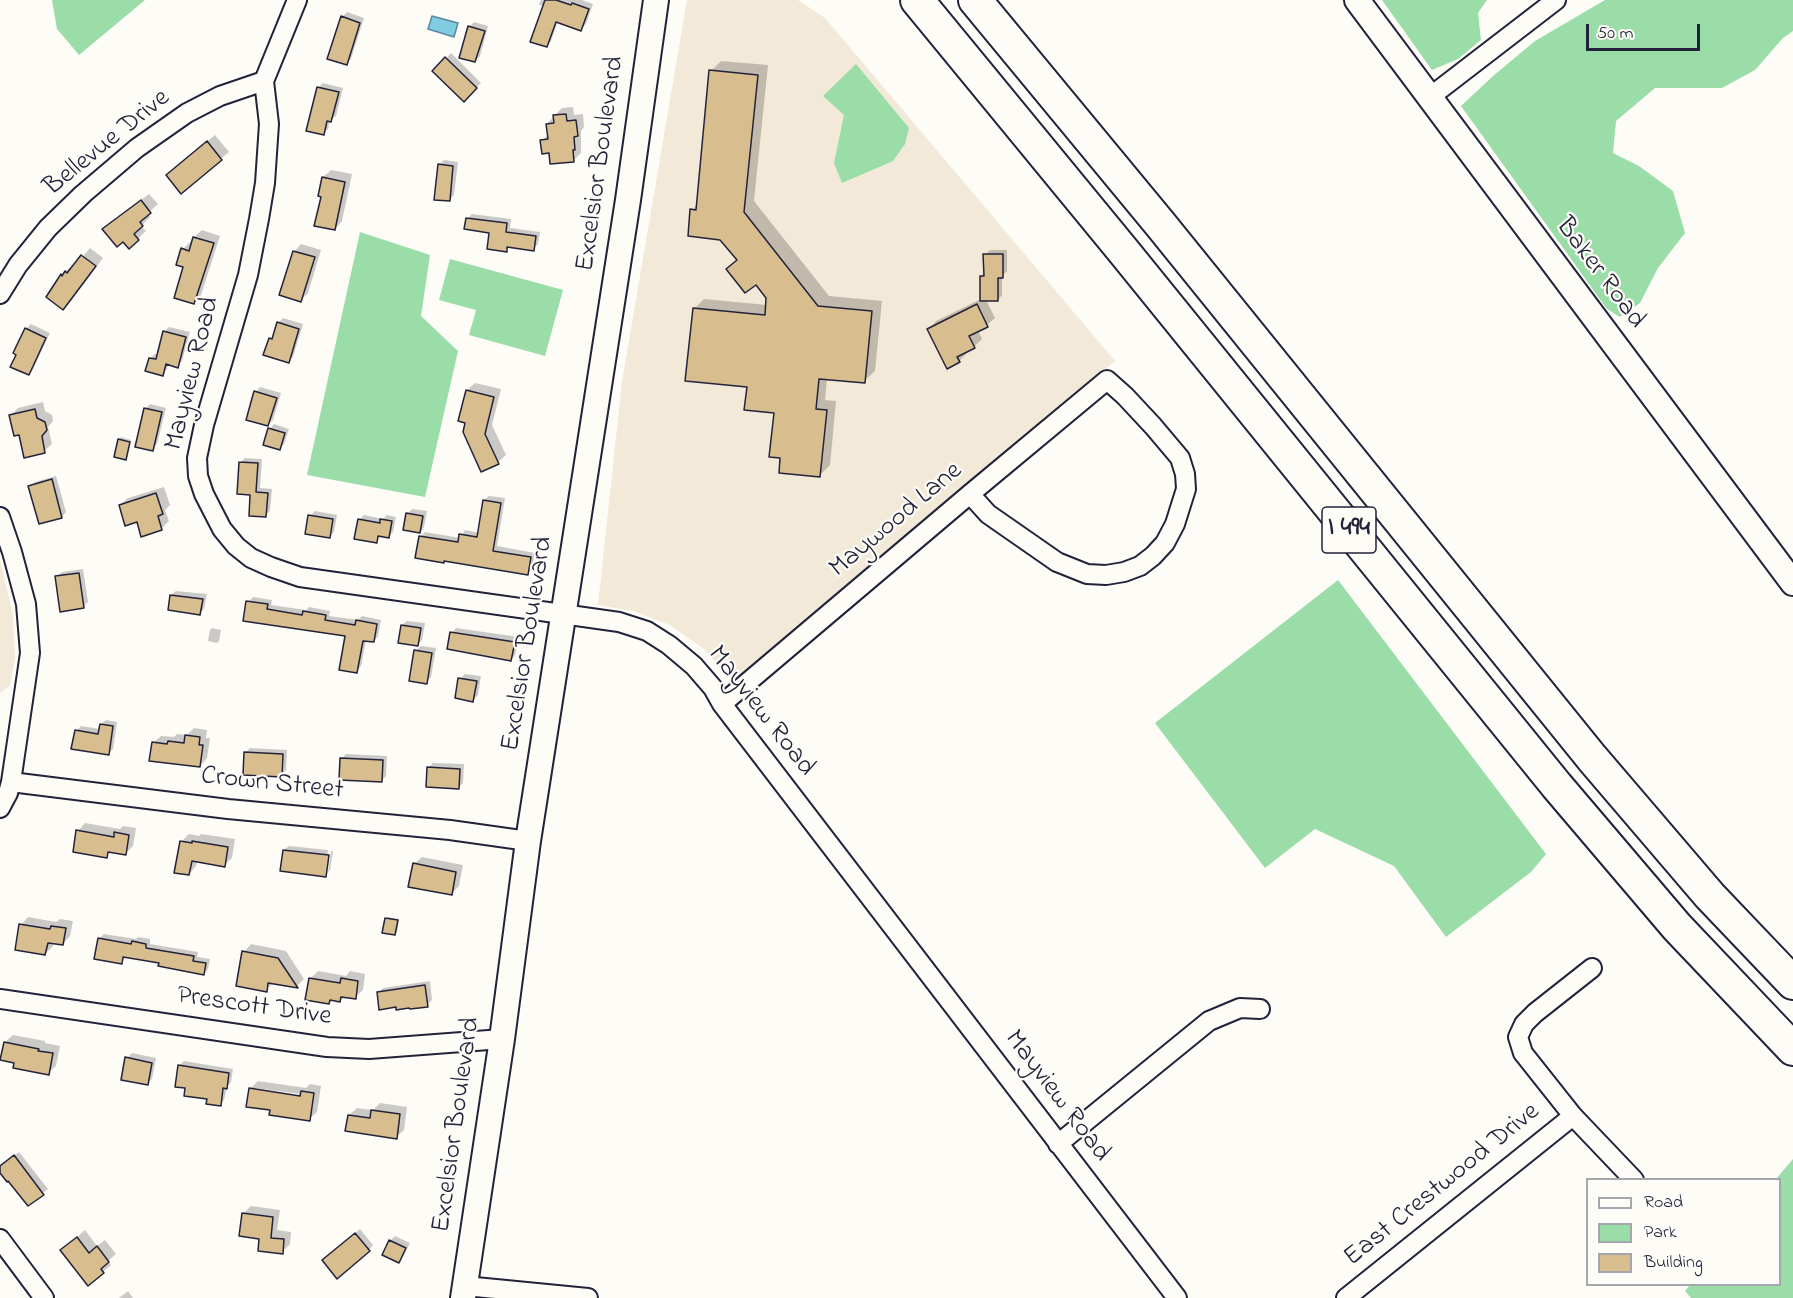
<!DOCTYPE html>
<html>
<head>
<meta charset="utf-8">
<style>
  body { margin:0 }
  #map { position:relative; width:1793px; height:1298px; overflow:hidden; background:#fdfcf7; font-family:"Indie Flower",sans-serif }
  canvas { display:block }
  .legend { position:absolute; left:1586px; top:1178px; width:195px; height:108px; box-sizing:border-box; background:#fdfcf7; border:2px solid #a5a5ac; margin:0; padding:8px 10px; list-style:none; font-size:18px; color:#22223b }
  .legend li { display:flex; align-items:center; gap:12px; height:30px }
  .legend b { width:30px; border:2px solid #a5a5ac }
  .scale { position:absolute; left:1586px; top:24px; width:114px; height:27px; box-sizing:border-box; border:3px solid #22223b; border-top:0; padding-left:8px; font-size:18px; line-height:21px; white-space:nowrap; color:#22223b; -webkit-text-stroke:4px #fdfcf7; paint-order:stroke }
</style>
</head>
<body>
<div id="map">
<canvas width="1793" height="1298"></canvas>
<ul class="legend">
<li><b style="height:8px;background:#fdfcf7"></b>Road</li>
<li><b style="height:16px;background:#9adda8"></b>Park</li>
<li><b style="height:16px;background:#d8be8e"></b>Building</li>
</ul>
<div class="scale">50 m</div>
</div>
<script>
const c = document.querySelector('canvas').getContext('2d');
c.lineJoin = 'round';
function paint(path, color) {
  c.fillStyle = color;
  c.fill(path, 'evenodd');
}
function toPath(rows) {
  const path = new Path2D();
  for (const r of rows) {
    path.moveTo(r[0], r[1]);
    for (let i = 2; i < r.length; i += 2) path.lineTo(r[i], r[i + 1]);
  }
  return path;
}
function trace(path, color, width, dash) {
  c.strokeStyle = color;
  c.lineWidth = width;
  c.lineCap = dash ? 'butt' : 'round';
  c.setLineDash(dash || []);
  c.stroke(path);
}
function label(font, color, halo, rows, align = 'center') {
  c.font = font + ' "Indie Flower",sans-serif';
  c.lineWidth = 4.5;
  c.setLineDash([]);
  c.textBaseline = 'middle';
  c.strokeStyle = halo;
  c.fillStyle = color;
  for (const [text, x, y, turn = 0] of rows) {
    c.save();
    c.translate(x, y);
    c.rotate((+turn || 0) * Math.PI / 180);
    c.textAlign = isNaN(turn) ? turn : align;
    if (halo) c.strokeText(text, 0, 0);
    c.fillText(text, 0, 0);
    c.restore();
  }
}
const built = toPath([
  [687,0,798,0,825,18,1115,361,735,684,704,649,670,625,633,611,598,605,622,382],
  [0,560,13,615,15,658,10,685,0,693]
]);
const green = toPath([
  [52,0,145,0,79,55,57,29],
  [1382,0,1487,0,1478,13,1481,40,1458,59,1432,70],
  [1605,0,1793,0,1793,31,1783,38,1755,70,1722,88,1655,88,1616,121,1613,153,1639,166,1673,191,1685,233,1658,268,1640,303,1620,317,1607,309,1461,106,1493,76,1535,41],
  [856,64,909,128,905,144,893,161,842,183,834,163,844,115,823,96],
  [360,232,430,255,421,316,458,351,425,497,307,475],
  [450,259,563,290,545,356,469,335,476,310,439,300],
  [1338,580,1546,854,1531,872,1446,937,1394,866,1315,829,1265,868,1155,723],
  [1793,1159,1793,1298,1691,1298,1685,1291,1690,1285,1780,1284,1780,1180,1776,1179]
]);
const water = toPath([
  [432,16,458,23,454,37,428,29,432,16]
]);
const shadow = toPath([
  [541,0,582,0,593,4,586,24,581,29,558,21,551,41,546,46,544,6,539,5],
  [347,12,364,18,351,59,346,63,342,17],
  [474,22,488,26,480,56,475,61,469,27],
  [451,53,481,83,464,100,434,71],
  [721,61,768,65,754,201,829,296,882,301,875,371,864,381,827,378,825,400,836,401,830,465,820,475,782,457,775,412,748,385,694,309,704,299,767,305,768,298,721,238,692,210,698,204,711,71],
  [323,83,343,88,336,116,330,120,328,129,323,133,318,88],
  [573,107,574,115,583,114,584,127,581,131,581,153,574,160,550,152,542,141,548,134,547,124,555,115,562,108],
  [215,135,229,152,181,192,175,167],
  [444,160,458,162,454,195,449,200,439,165],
  [331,170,352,174,342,221,335,229,322,195,323,177],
  [149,194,158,204,147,214,150,217,141,226,146,231,129,247,124,240,104,229],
  [472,214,511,219,510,228,540,232,538,244,533,249,510,246,506,250,491,231,467,219],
  [202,230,220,236,201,295,193,303,183,249,190,242,193,242,194,237],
  [301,244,321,250,308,293,301,300,294,252],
  [90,248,103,258,71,301,63,308,48,297,62,275,69,268,75,266],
  [990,250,1007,250,1007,271,1002,276,1002,295,998,300,986,300,995,318,987,325,978,330,982,339,974,347,965,351,966,354,959,361,929,329,936,321,981,299,981,276,985,272,985,255],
  [283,318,303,324,293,357,288,361,270,339,275,334,278,323],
  [31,324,50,333,33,369,28,374,18,354,26,329],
  [169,327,190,332,182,361,177,366,168,364,167,369,162,374,150,358,155,354,158,354,165,331],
  [475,383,501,389,492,425,506,455,498,462,467,422,460,420,467,390],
  [260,387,281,393,273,420,268,424,256,392],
  [43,402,45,411,52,415,53,421,48,427,52,444,44,451,21,433,11,415,18,408],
  [150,404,166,408,157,444,152,449,145,409],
  [274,424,289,429,284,444,279,449,270,429],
  [121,437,131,440,127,456,125,458,119,439],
  [245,458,262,459,260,488,272,489,270,511,265,515,252,493,240,463],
  [56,476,66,512,62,517,30,486,35,482],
  [164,487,170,505,165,510,169,521,161,529,138,520,120,505,128,498],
  [489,496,505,498,497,546,535,553,532,568,528,573,420,537,425,532,460,538,465,530,479,533,484,500],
  [412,509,427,511,424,527,420,532,407,514],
  [315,511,337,515,334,532,329,537,310,516],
  [364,515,383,519,387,515,396,517,393,532,388,536,381,535,376,542,359,520],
  [83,569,88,602,83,607,57,577,62,572],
  [176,591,207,594,204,609,199,614,171,595],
  [253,597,272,600,271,605,306,610,309,607,330,611,329,616,358,620,362,616,381,620,378,636,374,641,366,640,361,666,356,671,347,635,245,620,248,602],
  [407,621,425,623,422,640,417,645,402,625],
  [212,628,221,630,219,641,217,643,208,641,210,630],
  [456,628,519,637,515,655,511,660,452,633],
  [421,646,436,648,431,677,426,682,416,650],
  [465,674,481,676,478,695,473,700,460,679],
  [106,720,117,722,113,749,108,754,76,731,81,726,100,729,101,724],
  [194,728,207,730,206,738,210,738,207,758,200,766,153,743,161,736,174,737,177,734,187,735],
  [250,748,287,750,286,770,281,775,245,753],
  [346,754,387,756,386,776,381,781,341,759],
  [433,763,464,764,463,783,458,788,429,767],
  [85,823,120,829,123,826,136,828,133,846,125,854,111,851,106,856,78,831],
  [189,834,199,836,201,834,235,839,232,858,224,865,197,861,196,866,189,874,181,842],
  [289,846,328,850,325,872,328,872,331,851,333,851,330,870,325,875,284,850],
  [422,857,463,865,459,886,452,893,414,864],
  [28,917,56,922,60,919,73,921,70,936,63,944,53,942,53,946,45,954,21,925],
  [388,917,399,919,397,932,395,933,386,919],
  [104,934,136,939,138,937,150,939,150,944,198,952,197,957,210,959,208,969,203,974,161,962,126,956,121,963,99,939],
  [251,944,286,951,304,979,297,986,274,982,266,990,244,952],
  [318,971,346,976,350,971,365,974,363,990,355,997,345,996,340,1000,333,999,329,1003,310,979],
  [430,981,432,1000,427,1005,397,1006,378,993,383,988],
  [13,1035,45,1041,45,1043,60,1046,56,1066,48,1073,15,1062,5,1042],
  [132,1053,156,1058,152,1079,147,1083,127,1058],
  [184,1061,233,1069,231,1082,227,1087,224,1100,220,1105,187,1087,180,1065],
  [258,1081,306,1088,310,1084,321,1086,317,1112,309,1119,272,1109,250,1089],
  [255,1088,308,1095,307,1098,255,1091],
  [380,1103,407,1107,404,1130,396,1137,349,1115,357,1108,373,1110],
  [19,1152,48,1189,28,1204,0,1170,0,1167,4,1164],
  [251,1206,280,1210,277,1230,291,1232,290,1244,282,1252,261,1237,243,1214],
  [360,1229,373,1245,369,1250,328,1256],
  [85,1230,97,1246,105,1240,116,1254,108,1261,111,1265,88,1284,62,1250],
  [395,1236,410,1243,403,1257,398,1261,390,1241],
  [128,1291,133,1298,119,1298]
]);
const building = toPath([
  [545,0,556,0,571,5,572,3,589,9,581,31,556,22,547,47,530,42,545,0],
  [341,16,360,23,347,65,327,59,341,16],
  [468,26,485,31,475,62,459,58,468,26],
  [445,57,477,88,464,102,432,71,445,57],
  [709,70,758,75,744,212,818,306,872,311,865,383,819,379,816,409,827,410,820,477,779,473,780,458,769,457,774,413,744,410,747,387,685,381,693,308,765,315,766,298,756,285,745,293,726,269,737,260,720,240,688,236,690,209,696,210,709,70],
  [317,87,339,92,331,122,327,121,324,135,306,131,317,87],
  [566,114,567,121,576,120,578,136,574,137,575,150,573,150,574,162,550,164,549,153,542,154,540,140,548,139,546,124,554,123,553,115,566,114],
  [207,141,222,160,181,194,166,175,207,141],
  [438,164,453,166,450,201,434,200,438,164],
  [322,177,345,182,335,230,314,226,321,197,318,196,322,177],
  [141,200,151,213,140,222,143,226,134,234,139,240,129,249,123,242,117,247,102,229,141,200],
  [466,218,507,223,506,232,536,236,534,251,507,247,507,252,487,249,489,233,464,229,466,218],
  [193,237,214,243,194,304,174,298,183,267,176,265,181,248,189,251,193,237],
  [293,251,315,257,301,302,279,295,293,251],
  [983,254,1003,254,1003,278,998,278,998,301,980,301,980,276,984,276,983,254],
  [81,255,96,266,63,310,46,297,61,274,62,276,65,271,67,273,81,255],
  [977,304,988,327,969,336,975,348,957,357,960,362,947,369,927,329,977,304],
  [277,322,299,329,289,363,263,355,269,338,272,339,277,322],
  [25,328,46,338,29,375,10,367,16,355,13,353,25,328],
  [163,331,186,337,178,368,166,364,163,376,145,371,149,358,156,359,163,331],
  [466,390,494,397,485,434,499,464,481,472,463,432,465,423,458,421,466,390],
  [254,391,277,398,268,426,246,420,254,391],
  [144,408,162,412,153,451,135,447,144,408],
  [35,409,37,418,45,422,47,430,42,436,45,453,24,458,19,435,14,436,9,415,35,409],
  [268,428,285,433,280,450,263,445,268,428],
  [118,439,130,442,126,460,114,457,118,439],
  [239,462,258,463,256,492,268,493,266,517,249,516,250,495,237,494,239,462],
  [52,479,62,518,39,524,28,486,52,479],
  [156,493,163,514,158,516,162,530,141,537,137,522,125,526,119,505,156,493],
  [483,500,501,503,493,551,531,557,528,575,444,561,444,563,415,558,419,536,458,542,459,534,477,537,483,500],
  [406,513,423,516,420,533,403,530,406,513],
  [308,515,333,519,330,538,305,534,308,515],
  [358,519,380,523,380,519,392,521,389,538,378,536,377,543,354,539,358,519],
  [79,573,84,608,60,612,55,576,79,573],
  [170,595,203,599,200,615,168,610,170,595],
  [246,601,268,604,267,609,302,615,303,611,326,615,325,620,355,625,356,620,377,624,374,642,363,641,357,673,339,670,345,636,243,621,246,601],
  [401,625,421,628,418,646,398,643,401,625],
  [450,632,515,642,511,661,447,649,450,632],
  [414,650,432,653,427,684,409,681,414,650],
  [458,678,477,681,473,702,455,698,458,678],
  [100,724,113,726,109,755,71,749,75,730,98,734,100,724],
  [185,735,200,737,199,745,203,745,200,767,149,761,152,742,167,744,168,741,184,743,185,735],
  [244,752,283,754,282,777,243,775,244,752],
  [340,758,383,760,382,782,339,780,340,758],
  [427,767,460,769,459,789,426,787,427,767],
  [76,830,114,837,114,832,129,835,126,855,108,852,107,858,73,852,76,830],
  [180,841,192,843,192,841,228,847,225,867,192,861,189,875,174,873,180,841],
  [283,850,329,855,326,877,280,871,283,850],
  [413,863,456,872,452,895,408,887,413,863],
  [385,918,398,920,395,935,382,933,385,918],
  [19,924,50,929,51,926,66,928,63,945,48,943,45,955,15,950,19,924],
  [98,938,131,944,132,941,146,944,146,948,194,956,193,961,206,963,204,975,158,966,159,963,123,957,122,964,94,959,98,938],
  [242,951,278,958,298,988,268,983,267,992,236,986,242,951],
  [309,978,340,983,341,978,358,981,356,999,341,997,340,1002,330,1000,329,1004,305,1000,309,978],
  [425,985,428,1007,410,1009,409,1008,396,1010,396,1007,379,1010,377,992,425,985],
  [4,1042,39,1049,38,1051,53,1053,49,1075,13,1068,14,1063,0,1060,4,1042],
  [125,1057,152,1063,148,1085,121,1080,125,1057],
  [178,1065,229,1073,227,1089,223,1088,221,1106,206,1104,207,1099,184,1096,185,1088,175,1087,178,1065],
  [249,1088,300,1096,301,1091,314,1093,310,1121,269,1115,270,1110,246,1107,249,1088],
  [371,1110,400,1114,397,1139,345,1131,348,1115,370,1118,371,1110],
  [14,1155,44,1195,28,1206,8,1181,7,1182,0,1173,0,1166,14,1155],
  [242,1213,273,1217,271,1238,284,1239,283,1254,258,1251,259,1239,239,1236,242,1213],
  [355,1233,370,1251,337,1279,322,1260,355,1233],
  [77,1237,89,1253,97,1246,109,1262,101,1269,104,1273,88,1286,60,1250,77,1237],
  [389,1240,406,1248,399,1263,382,1255,389,1240]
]);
const street = toPath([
  [297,0,264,81,269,124,265,183,259,219,248,275,204,425,197,458,198,476,204,494,222,529,236,546,251,558,271,567,300,577,619,622,647,631,669,645,694,666,713,688,722,704,1177,1298],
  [1430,97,1556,0],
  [0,294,18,265,48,228,83,194,137,148,187,113,220,96,264,81],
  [0,517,12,552,26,604,30,653,11,782,8,793,0,808],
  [722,704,970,494,1107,380,1125,396,1153,426,1180,458,1185,474,1186,489,1175,524,1165,543,1153,556,1140,566,1124,572,1106,575,1087,574,1057,562,988,514,970,494],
  [11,782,228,809,450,830,528,841],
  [1592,968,1535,1013,1524,1024,1518,1037,1523,1053,1573,1116,1634,1180],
  [0,999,327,1047,369,1049,502,1039],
  [1058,1144,1209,1021,1240,1008,1260,1009],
  [0,1239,44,1298],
  [465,1286,588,1298],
  [1346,1298,1573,1116]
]);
const secondary = toPath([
  [1357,0,1793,583],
  [463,1298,502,1039,528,841,628,200,656,0]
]);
const highway = toPath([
  [917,0,1125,253,1557,786,1677,927,1793,1049],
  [975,0,1161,225,1592,758,1710,896,1793,983]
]);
const shields = [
  [1349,530,54]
];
const shieldNames = [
  ["I 494",1349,530]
];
const streetNames = [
  ["Bellevue Drive",108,144,-39],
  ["Excelsior Boulevard",602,164,-82],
  ["Baker Road",1599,274,53],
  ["Mayview Road",194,374,-76],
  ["Maywood Lane",897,521,-40],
  ["Excelsior Boulevard",529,644,-81],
  ["Mayview Road",760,712,52],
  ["Crown Street",272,785,6],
  ["Prescott Drive",254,1008,8],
  ["Mayview Road",1056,1097,53],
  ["Excelsior Boulevard",458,1125,-82],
  ["East Crestwood Drive",1443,1186,-39]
];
paint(built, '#f2e9d8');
paint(green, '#9adda8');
paint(water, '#80cce0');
trace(water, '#5a889e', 1.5);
paint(shadow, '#0003');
paint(building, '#d8be8e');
trace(building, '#22223b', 1.5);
trace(street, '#22223b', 22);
trace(secondary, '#22223b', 28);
trace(highway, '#22223b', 36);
trace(street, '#fdfcf7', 18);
trace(secondary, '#fdfcf7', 24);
trace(highway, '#fdfcf7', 32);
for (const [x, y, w] of shields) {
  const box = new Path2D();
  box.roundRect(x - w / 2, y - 23, w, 46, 4.5);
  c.fillStyle = '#fdfcf7';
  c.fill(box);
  trace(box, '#22223b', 1.5);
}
label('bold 26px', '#22223b', null, shieldNames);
label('27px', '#22223b', '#fdfcf7', streetNames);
</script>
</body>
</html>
